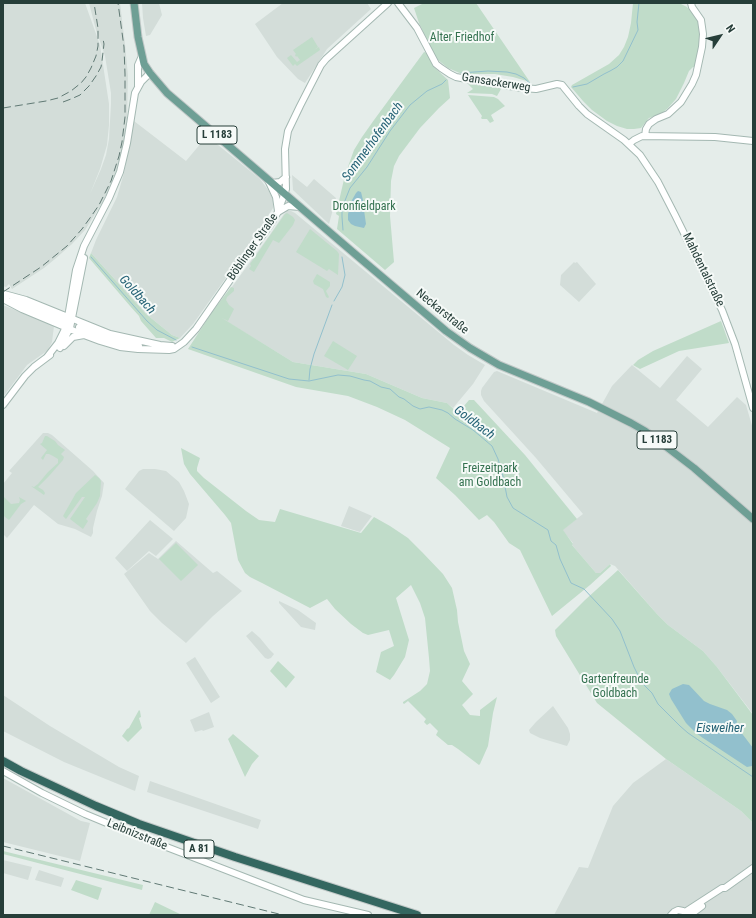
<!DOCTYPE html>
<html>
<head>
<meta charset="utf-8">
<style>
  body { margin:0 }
  #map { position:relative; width:756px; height:918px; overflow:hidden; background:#e5edea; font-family:"Roboto Condensed",sans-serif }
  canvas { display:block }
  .frame { position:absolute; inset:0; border:4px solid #263e39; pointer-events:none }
  .north { position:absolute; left:700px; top:16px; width:40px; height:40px; -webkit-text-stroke:3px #f6faf8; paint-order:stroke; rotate:55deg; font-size:11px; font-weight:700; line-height:16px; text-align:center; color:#263e39 }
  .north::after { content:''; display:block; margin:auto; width:14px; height:18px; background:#263e39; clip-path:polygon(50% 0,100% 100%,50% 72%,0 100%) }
</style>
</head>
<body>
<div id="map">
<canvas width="756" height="918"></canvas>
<div class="frame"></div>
<div class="north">N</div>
</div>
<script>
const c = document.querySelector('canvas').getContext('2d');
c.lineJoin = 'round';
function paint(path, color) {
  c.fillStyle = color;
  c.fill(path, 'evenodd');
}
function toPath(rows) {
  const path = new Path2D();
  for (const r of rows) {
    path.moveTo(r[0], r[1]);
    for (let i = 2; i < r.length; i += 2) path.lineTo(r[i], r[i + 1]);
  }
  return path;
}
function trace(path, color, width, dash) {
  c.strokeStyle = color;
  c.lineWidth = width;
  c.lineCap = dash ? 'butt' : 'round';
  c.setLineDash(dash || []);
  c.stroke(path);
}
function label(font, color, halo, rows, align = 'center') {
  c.font = font + ' "Roboto Condensed",sans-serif';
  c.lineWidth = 4;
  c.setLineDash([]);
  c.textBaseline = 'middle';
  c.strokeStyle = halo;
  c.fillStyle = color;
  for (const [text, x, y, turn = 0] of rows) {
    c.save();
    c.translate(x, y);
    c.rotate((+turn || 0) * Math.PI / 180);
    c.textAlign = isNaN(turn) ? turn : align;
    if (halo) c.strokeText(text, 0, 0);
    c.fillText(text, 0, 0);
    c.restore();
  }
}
const built = toPath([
  [3,3,85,3,100,45,109,104,109,125,107,145,100,169,90,194,101,169,106,155,109,139,111,104,111,93,105,56,96,30,89,3,120,3,125,44,128,76,127,119,123,148,116,174,111,186,102,203,85,230,72,244,55,259,44,268,12,289,9,284,6,287,3,286],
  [142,3,159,3,162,15,150,35,146,36,143,18],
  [283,3,367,3,371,9,327,49,305,83,298,79,277,57,255,24],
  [134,121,186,161,207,136,260,179,269,191,274,202,273,208,250,244,193,324,180,338,172,335,146,314,91,253,96,240,117,197,124,173],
  [292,175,307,187,314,179,336,198,329,224,293,190],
  [287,211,291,211,295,213,454,345,468,355,485,365,473,384,453,408,447,403,422,398,366,374,293,362,213,313,269,236,284,214],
  [574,262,575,263,577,262,596,284,579,302,560,285,561,275],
  [3,305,54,326,52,342,48,350,44,353,27,365,3,397],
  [687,356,702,369,676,400,708,427,737,397,746,405,753,429,753,714,717,667,703,651,668,625,657,614,615,566,610,564,600,573,596,573,572,545,573,543,562,530,583,514,536,458,484,401,481,395,481,391,482,388,494,372,497,371,597,413,612,386,632,365,660,388],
  [43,433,48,433,52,435,93,471,104,483,102,496,97,511,93,528,93,533,91,537,75,529,58,524,34,505,7,538,3,534,3,495,4,493,3,492,3,484,12,473,9,471],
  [143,469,155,469,166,471,179,482,184,491,189,504,186,518,174,531,125,489,139,471],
  [349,506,372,516,360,532,341,526],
  [150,520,173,539,156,556,149,551,127,571,115,558],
  [176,541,213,573,217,571,242,591,213,616,186,643,162,623,150,611,124,574,149,553,158,559],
  [279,601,298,610,316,623,315,630,301,627,279,603],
  [252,631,260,638,269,649,274,654,271,658,268,659,265,658,246,636],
  [195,657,220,697,211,703,186,663],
  [3,695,50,726,119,767,139,776,135,791,64,762,3,731],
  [553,706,568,728,570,734,570,740,567,746,540,738,530,733,529,730,536,722],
  [209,712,214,727,203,731,202,730,195,732,190,720],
  [666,759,741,811,753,823,753,915,554,915,579,867,588,868,613,806,633,783],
  [3,778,81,821,90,823,80,861,3,842],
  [150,781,261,820,258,829,147,792],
  [3,860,32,867,28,880,3,873],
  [39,870,64,878,61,887,35,880]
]);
const green = toPath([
  [421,3,476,3,530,82,513,77,495,74,462,74,448,68,438,60,434,54,419,23,414,8,422,4],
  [633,3,679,3,687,7,692,13,697,20,699,24,701,39,697,67,693,67,689,71,684,83,676,99,668,108,661,114,649,118,641,128,634,129,627,129,617,126,607,121,592,110,583,101,571,87,572,85,609,64,619,55,624,47,628,37,631,23],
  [312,37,318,47,314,50,319,47,320,50,297,66,295,64,293,66,287,58,291,55,297,62,300,60,297,56,296,57,295,55,296,54,293,50],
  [424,52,427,53,434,67,448,80,450,98,439,108,420,128,399,156,394,166,391,181,390,216,394,262,393,263,385,270,337,229,339,216,336,214,345,175,354,150,362,137,374,120],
  [468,84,500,88,501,89,497,96,492,94,467,93,473,89],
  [468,95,494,97,498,99,505,106,491,115,494,121,490,123,487,119,482,119,481,118,482,116],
  [287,213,293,217,295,220,293,225,279,243,273,240,254,272,249,269,251,266,250,264,285,214],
  [310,229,337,251,339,254,338,275,329,269,327,271,296,252],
  [91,253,146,314,172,335,180,338,172,342,164,338,156,338,141,321,139,316,130,306,89,258],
  [317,274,330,282,330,286,326,291,329,297,328,298,326,297,323,289,314,284,313,281],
  [231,287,234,288,234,291,227,297,226,300,229,305,234,309,228,321,222,318,293,362,366,374,422,398,447,403,458,413,469,400,474,400,525,455,577,519,563,530,573,544,572,545,596,573,600,573,610,564,611,566,590,585,552,616,520,550,509,543,494,522,487,515,479,520,455,495,436,478,450,448,405,420,377,407,348,396,296,387,188,349,212,312],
  [721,321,729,343,679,351,640,369,633,365,638,360,653,351],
  [333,341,357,356,348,370,324,356],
  [45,436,47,436,50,438,55,441,58,445,65,450,61,454,64,457,63,460,49,476,38,487,43,490,45,493,44,495,31,486,34,487,38,484,48,472,58,463,58,459,53,456,49,454,46,454,43,460,41,458,47,450,40,444,42,443],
  [181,448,200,458,197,468,197,471,204,478,246,511,259,520,275,522,280,509,361,533,374,517,390,526,408,538,422,552,443,574,452,588,457,610,458,622,464,651,470,664,462,681,473,694,462,705,470,715,480,716,480,710,497,697,493,713,488,746,480,764,479,765,458,749,452,745,448,745,436,735,438,731,430,723,427,725,424,722,426,719,408,701,404,704,403,703,403,702,420,691,427,684,430,671,429,658,425,618,420,603,411,585,396,598,409,640,405,657,394,675,390,680,376,672,381,652,394,646,389,630,368,635,363,633,351,624,335,609,327,599,310,608,262,583,250,577,245,573,238,560,231,523,225,515,190,474,184,464],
  [95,475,99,478,101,481,100,496,97,503,86,519,88,521,83,529,70,519,85,497,82,497,66,519,63,516,76,493],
  [4,497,11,504,19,503,20,500,19,497,26,501,21,504,9,520,5,517,3,515,3,499],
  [176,543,198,565,181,581,159,559],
  [618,570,657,614,668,625,703,651,717,667,753,715,753,823,741,811,666,759,597,703,556,636,555,630,585,600],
  [278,661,295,677,286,688,270,671],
  [139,710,140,711,141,717,139,718,142,728,128,742,122,736,127,729,129,728],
  [233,734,259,756,252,764,245,777,228,739],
  [3,851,143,885,142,890,3,854],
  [76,880,102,888,98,900,71,890],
  [155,902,182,915,149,915]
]);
const water = toPath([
  [358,191,361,192,363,200,363,205,364,210,366,224,364,228,355,226,351,224,348,220,348,214,352,200,356,193],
  [683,684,689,685,704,701,710,704,727,710,732,714,737,721,736,725,737,727,753,748,753,765,752,766,747,767,703,738,696,733,686,723,671,699,669,694,672,689]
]);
const stream = toPath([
  [461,73,488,71,507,72,516,74,524,78,533,86],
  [573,87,587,84,604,74,610,71,617,67,623,61,638,30,637,22,639,3],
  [343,230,342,217,342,208,350,188,367,167,390,131,410,105,427,91,442,84,446,80],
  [91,257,147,321,157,330,176,340],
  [334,301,342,287,345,275,342,257],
  [192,347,289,379,309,381,338,375,350,376,364,380,370,381,381,387,390,389,399,397,404,399,413,406,420,409,429,407,442,410,448,413,455,419,473,430,492,446,498,459,503,476,507,497,513,508,548,530,551,541,556,545,560,559,571,583,584,589,612,619,620,631,634,667,639,677,644,685,652,693,658,704,680,726,688,733,753,777],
  [309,380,310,369,314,354,332,305]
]);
const secondary = toPath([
  [398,3,417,28,436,64,441,68,450,74,456,77,472,80,522,88,536,89,557,84,562,85,579,106,587,114,624,140,640,155,658,182,675,215,722,310,735,344,753,408],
  [138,86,138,65,142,56],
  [645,136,646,129,649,124,656,119,668,114,681,102,692,84,696,75,702,47,703,34,701,20,692,7,691,3],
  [629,144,634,140,642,136,715,137,753,141],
  [268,180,276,197,278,211],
  [272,183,280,182,286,177],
  [278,212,288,206,300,207],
  [4,294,26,300,110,334,160,345,172,346],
  [3,299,22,309,84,335,100,341,120,347,138,349,169,350,174,349,184,342,196,329,230,280,270,225,278,212,286,189,285,149,288,131,300,106,321,65,326,59,388,3],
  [13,299,62,320],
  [79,327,109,339,139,346],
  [64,346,73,337,84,335],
  [60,348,70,328,84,258],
  [47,357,58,343,64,331,68,317,76,270,84,246,109,198,120,172,127,143,135,93,141,82,150,73],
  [3,405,25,376,34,367,50,355],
  [3,771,42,793,85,814,138,836,304,900,368,915],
  [685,912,722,888,725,888,753,868],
  [671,915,674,912,678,910,683,911,686,914],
  [690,915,702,906]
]);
const primary = toPath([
  [134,3,138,37,144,64,150,73,167,93,355,254,446,331,470,348,499,365,589,402,631,423,645,431,660,442,694,468,753,519]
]);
const highway = toPath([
  [3,761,21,771,96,806,139,824,235,857,417,915]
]);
const rail = toPath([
  [63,102,71,99,80,95,89,86,96,76,101,67,102,61,104,44,103,39],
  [3,108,46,101,58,98,71,91,81,83,86,77,91,68,96,56,98,46,98,28,94,3],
  [3,292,41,267,67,246,82,229,90,218,99,205,111,181,119,156,122,142,125,117,125,74,124,47,118,3],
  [3,846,283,915]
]);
const shields = [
  [217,135,40],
  [657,440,40],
  [199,849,30]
];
const shieldNames = [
  ["L 1183",217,135],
  ["L 1183",657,440],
  ["A 81",199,849]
];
const parkNames = [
  ["Alter Friedhof",462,38],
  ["Dronfieldpark",364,207],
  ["Freizeitpark",490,469],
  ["am Goldbach",490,483],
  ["Gartenfreunde",615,680],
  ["Goldbach",615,694]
];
const streetNames = [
  ["Gansackerweg",496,83,9],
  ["Böblinger Straße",253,247,-55],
  ["Mahdentalstraße",703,270,64],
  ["Neckarstraße",442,312,39],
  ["Leibnizstraße",137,835,22]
];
const waterNames = [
  ["Sommerhofenbach",373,142,-54],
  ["Goldbach",137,295,48],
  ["Goldbach",474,423,37],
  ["Eisweiher",720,729]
];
paint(built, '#d3ddd9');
paint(green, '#c0dcc9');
paint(water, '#92c0cd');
trace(stream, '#92c0cd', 1);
trace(secondary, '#a4b8b2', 8);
trace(primary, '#c2c9c8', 9);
trace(highway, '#c2c9c8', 10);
trace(secondary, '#fff', 6);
trace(primary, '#6e9f95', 7);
trace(highway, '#346760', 8);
trace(rail, '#607974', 1, [8, 4]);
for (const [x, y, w] of shields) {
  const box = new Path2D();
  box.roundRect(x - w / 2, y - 9, w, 18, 3);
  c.fillStyle = '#f6faf8';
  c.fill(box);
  trace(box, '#263e39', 1);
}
label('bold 11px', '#263e39', null, shieldNames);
label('12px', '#33714f', '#f6faf8', parkNames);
label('12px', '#263e39', '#f6faf8', streetNames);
label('italic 13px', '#246275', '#f6faf8', waterNames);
</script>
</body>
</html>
